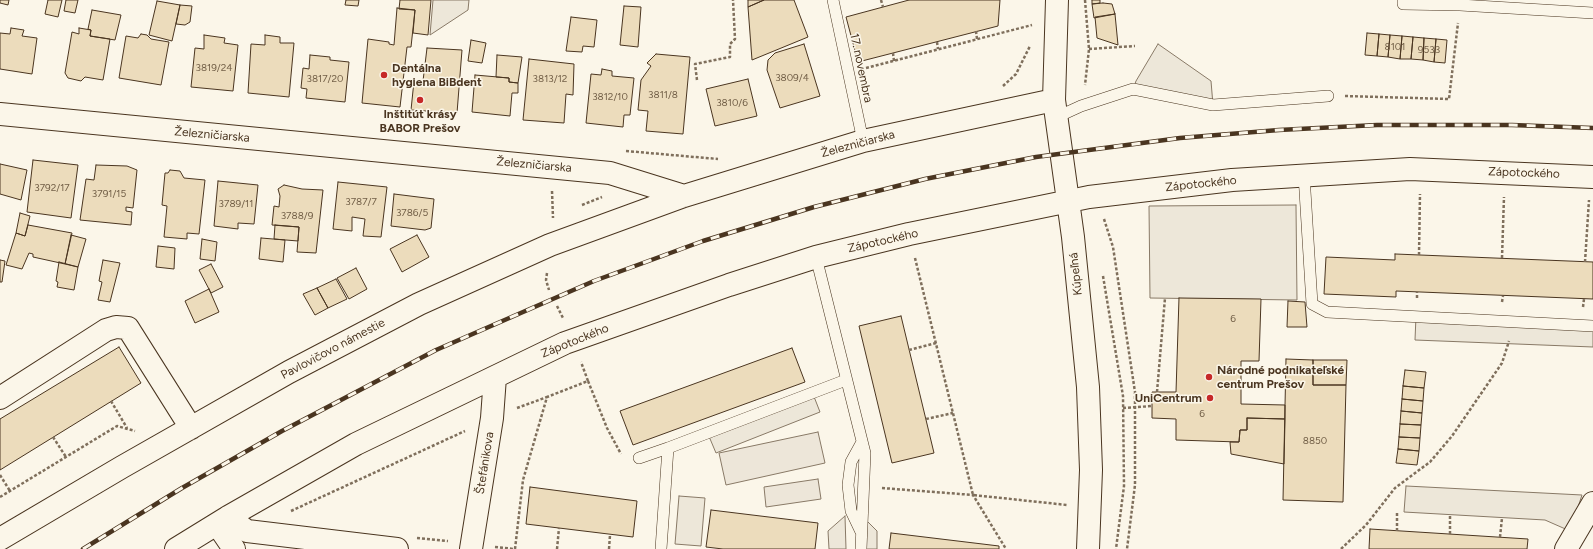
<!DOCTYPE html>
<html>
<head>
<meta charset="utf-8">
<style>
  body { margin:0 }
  canvas { display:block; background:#fbf6e9 }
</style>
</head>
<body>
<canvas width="1593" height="549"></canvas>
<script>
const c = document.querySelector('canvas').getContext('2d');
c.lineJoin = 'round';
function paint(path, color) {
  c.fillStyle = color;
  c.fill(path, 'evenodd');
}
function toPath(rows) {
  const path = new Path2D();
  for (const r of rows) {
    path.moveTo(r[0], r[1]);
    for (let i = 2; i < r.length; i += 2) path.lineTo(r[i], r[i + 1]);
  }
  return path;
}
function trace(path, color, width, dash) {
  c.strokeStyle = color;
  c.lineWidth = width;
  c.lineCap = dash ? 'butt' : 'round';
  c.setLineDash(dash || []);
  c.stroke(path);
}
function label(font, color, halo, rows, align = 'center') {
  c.font = font + ' Figtree,sans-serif';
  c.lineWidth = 3;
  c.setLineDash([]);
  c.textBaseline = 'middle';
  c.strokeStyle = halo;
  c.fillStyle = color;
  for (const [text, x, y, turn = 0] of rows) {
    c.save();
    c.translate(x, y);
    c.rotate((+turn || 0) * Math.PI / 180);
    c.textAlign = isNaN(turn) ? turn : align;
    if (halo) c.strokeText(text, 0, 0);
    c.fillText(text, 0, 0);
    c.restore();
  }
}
const green = toPath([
  [818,432,825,463,726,485,719,453,818,432],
  [818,479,821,499,766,507,764,487,818,479]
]);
const parking = toPath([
  [433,0,469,0,468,10,430,35,433,0],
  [1158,44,1211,81,1213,105,1133,89,1136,81,1158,44],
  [1296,205,1297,300,1150,298,1149,206,1296,205],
  [1416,316,1593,326,1593,347,1415,340,1416,316],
  [813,394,820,412,716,453,708,434,813,394],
  [1406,486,1582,495,1570,531,1545,520,1404,512,1406,486],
  [679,496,705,498,701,546,675,544,679,496],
  [845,516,846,549,829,549,828,531,845,516],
  [862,516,877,531,877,549,861,549,862,516]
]);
const building = toPath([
  [0,0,9,0,8,5,0,3,0,0],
  [48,0,62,0,58,17,45,14,48,0],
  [66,0,78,0,75,13,64,11,66,0],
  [346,0,359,0,358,6,345,5,346,0],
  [400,0,431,0,428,35,413,33,415,10,399,9,400,0],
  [748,0,764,0,748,7,748,0],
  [764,0,794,0,808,37,752,60,748,7,764,0],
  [909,0,1000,0,998,26,858,62,846,17,909,0],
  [1092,0,1100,0,1100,3,1092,4,1092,0],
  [157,1,180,5,172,41,149,35,157,1],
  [1103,3,1112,4,1115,14,1094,18,1092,4,1103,3],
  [180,5,192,6,190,22,185,25,176,24,180,5],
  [624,6,641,7,638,47,620,45,624,6],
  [397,8,415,10,411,47,407,47,400,107,362,103,368,39,389,42,389,44,394,45,397,8],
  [92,10,121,15,115,40,90,36,91,30,88,29,92,10],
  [1115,14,1118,45,1097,38,1095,17,1115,14],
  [571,17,597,20,594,47,583,46,582,52,566,51,571,17],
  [11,28,24,30,22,36,37,38,32,74,0,69,0,33,10,34,11,28],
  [79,28,91,30,90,36,110,39,103,80,85,77,81,81,68,78,65,73,72,32,79,34,79,28],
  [1367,33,1379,34,1377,56,1365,55,1367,33],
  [141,34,147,35,151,39,169,42,161,85,119,78,126,36,138,38,141,34],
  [1379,34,1390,35,1388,57,1377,56,1379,34],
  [204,35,225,38,224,43,238,45,233,91,191,87,195,48,204,49,204,35],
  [265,35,280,37,280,43,294,43,289,97,248,93,251,44,265,45,265,35],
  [1390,35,1402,36,1400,59,1388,57,1390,35],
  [1402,36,1413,37,1411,59,1400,59,1402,36],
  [1413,37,1424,38,1423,60,1411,59,1413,37],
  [1424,38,1436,39,1434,62,1423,60,1424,38],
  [1436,39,1447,40,1445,63,1434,62,1436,39],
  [471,40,486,43,482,63,468,61,471,40],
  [804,44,820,96,780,108,767,70,768,60,775,53,804,44],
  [427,48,462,50,457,113,411,110,414,81,423,81,427,48],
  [656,54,690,57,683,134,646,131,648,111,638,110,641,80,651,66,647,63,656,54],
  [310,55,330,57,330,60,349,62,345,102,306,98,307,89,301,88,303,68,309,69,310,55],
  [497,55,522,57,518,83,509,82,509,78,496,77,497,55],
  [529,59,574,64,573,95,566,94,564,123,523,120,529,59],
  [602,69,612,71,612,76,634,78,630,115,624,115,623,127,586,123,591,74,601,75,602,69],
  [475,75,509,78,509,82,518,83,518,93,512,93,510,116,472,112,475,75],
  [748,79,757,116,715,126,706,89,748,79],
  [33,160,78,165,71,218,27,212,33,160],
  [0,164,27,170,21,200,0,194,0,164],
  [96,165,127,166,137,170,133,208,126,207,126,211,132,212,131,225,80,220,86,179,94,180,96,165],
  [170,170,180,171,184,178,205,180,199,234,187,233,187,239,164,237,167,206,162,205,165,173,168,173,170,170],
  [218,181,258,185,254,224,238,223,238,229,214,226,218,181],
  [338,182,387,187,381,237,363,236,365,219,352,217,352,231,333,229,338,182],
  [284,185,302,189,323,190,316,253,297,252,299,227,272,225,274,206,279,207,280,196,278,189,284,185],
  [394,194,434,199,431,228,425,230,391,226,394,194],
  [20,213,30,216,25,236,16,233,20,213],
  [28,225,72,233,65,264,33,257,33,254,29,253,22,269,6,265,16,233,25,236,28,225],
  [275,225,299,227,298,241,274,239,275,225],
  [71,235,86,239,78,267,65,264,71,235],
  [417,235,429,257,402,272,390,249,417,235],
  [261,238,285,240,283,262,259,259,261,238],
  [202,239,217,242,215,261,200,259,202,239],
  [158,246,175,248,174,269,156,267,158,246],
  [1395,254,1593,262,1593,299,1396,291,1396,297,1324,294,1326,257,1395,260,1395,254],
  [0,260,5,261,2,282,0,282,0,260],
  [103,260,120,263,110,302,98,300,102,282,99,281,103,260],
  [59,262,78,267,74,290,57,287,58,282,56,281,59,262],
  [211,264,223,287,211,293,199,270,211,264],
  [356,268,367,289,349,299,337,278,356,268],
  [336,279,347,299,328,308,317,288,336,279],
  [317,288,328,308,315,315,303,294,317,288],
  [209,289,219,312,195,323,185,301,209,289],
  [1179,298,1261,299,1259,361,1241,361,1241,404,1285,405,1285,419,1247,418,1247,430,1240,430,1239,442,1176,440,1176,419,1152,418,1152,392,1176,392,1179,298],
  [1288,301,1305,302,1307,327,1287,327,1288,301],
  [901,316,934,453,892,463,859,326,901,316],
  [119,347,141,383,0,470,0,419,119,347],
  [792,348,805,382,633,445,620,411,792,348],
  [1286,359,1313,360,1313,385,1346,385,1343,502,1283,500,1286,359],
  [1313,360,1347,360,1346,385,1313,385,1313,360],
  [1405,370,1426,372,1424,388,1403,386,1405,370],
  [1403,386,1424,388,1423,401,1402,399,1403,386],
  [1402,399,1423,401,1422,413,1401,411,1402,399],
  [1401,411,1422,413,1421,425,1400,424,1401,411],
  [1247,418,1285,419,1284,464,1231,454,1230,442,1239,442,1240,430,1247,430,1247,418],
  [1400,424,1421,425,1420,438,1399,437,1400,424],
  [1399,437,1420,438,1419,451,1398,449,1399,437],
  [1398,449,1419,451,1417,465,1396,463,1398,449],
  [530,487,637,501,633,537,526,524,530,487],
  [711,510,818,523,815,549,723,549,706,547,711,510],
  [1370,529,1528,539,1527,549,1369,549,1370,529],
  [891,533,999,546,999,549,889,549,891,533]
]);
const path = toPath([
  [881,0,883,7],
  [1085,0,1089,49,1085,85],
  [976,31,977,39],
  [937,42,938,49],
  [1089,49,1135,46],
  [893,53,894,61],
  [866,68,1032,25],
  [697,80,695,64,730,57,730,44,735,39,733,0],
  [1003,86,1016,74,1030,46],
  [1345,96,1449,99,1458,23],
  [626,151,718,159],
  [552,191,553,218],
  [582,205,602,197],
  [1104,219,1113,247,1135,392,1135,485,1127,549],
  [1419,255,1420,194],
  [915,258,973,495,1067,505],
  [1502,258,1504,197],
  [1585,262,1589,200],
  [547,273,546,280,549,290],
  [1103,276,1123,396,1124,486,1116,549],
  [1417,298,1417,292],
  [1502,302,1503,296],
  [557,306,563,318],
  [1583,307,1584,299],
  [909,350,936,343],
  [588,381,607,428,621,454],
  [1157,392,1165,298],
  [111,401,127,428],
  [517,408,547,397],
  [1123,408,1152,406],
  [926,419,953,413],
  [53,437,66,457],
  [0,475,10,491],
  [882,488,973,495,1006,549],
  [0,497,117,426,135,431],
  [291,511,465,431],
  [1397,531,1397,512],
  [1450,534,1450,515],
  [1500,537,1502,518],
  [417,538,448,541],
  [495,547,514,549],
  [515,549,523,480,547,397,588,381,581,362],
  [557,549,559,528],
  [609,549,610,535],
  [1341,549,1366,525,1395,488,1430,462,1452,436,1502,363,1509,341]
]);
const lane = toPath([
  [833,0,863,141],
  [1403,0,1403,4,1460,5,1460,0],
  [1460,5,1593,13],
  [1057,117,1081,106,1133,89,1213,105,1328,96],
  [1304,175,1312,304,1327,312,1593,326],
  [816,257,865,453,861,549],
  [639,458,668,448],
  [861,532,851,511,848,485,851,462,862,442],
  [661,549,668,448,846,380]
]);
const street = toPath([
  [1057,0,1054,100,1073,237,1088,387,1091,470,1088,549],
  [0,114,610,173,684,196],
  [0,398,106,330,116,327,128,328,191,428],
  [228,517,247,531,397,549],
  [217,524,234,549],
  [0,539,122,467,289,372,419,304,550,245,684,196,863,141,1054,100],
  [176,549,228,517,356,444,565,343,729,285,816,257,909,234,1089,197,1232,180,1410,169,1593,177],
  [471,549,492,418,495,377],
  [1566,549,1593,503]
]);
const rail = toPath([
  [83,549,182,488,282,431,436,350,594,281,703,241,814,207,925,179,1036,157,1180,138,1279,130,1377,125,1512,125,1593,128]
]);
const markers = [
  [384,75,4,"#c62828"],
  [420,100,4,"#c62828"],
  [1209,377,4,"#c62828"],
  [1210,398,4,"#c62828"]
];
const numberNames = [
  ["8101",1395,47],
  ["9533",1429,50],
  ["3819/24",214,68],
  ["3809/4",792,78],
  ["3817/20",325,79],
  ["3813/12",550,79],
  ["3811/8",663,95],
  ["3812/10",610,97],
  ["3810/6",732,103],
  ["3792/17",52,188],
  ["3791/15",109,194],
  ["3787/7",361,202],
  ["3789/11",236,204],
  ["3786/5",412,213],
  ["3788/9",297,216],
  ["6",1233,319],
  ["6",1202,414],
  ["8850",1315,441]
];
const poiNames = [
  ["Dentálna",392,68],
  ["hygiena BiBdent",392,82],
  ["Inštitút krásy",420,114,"center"],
  ["BABOR Prešov",420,128,"center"],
  ["Národné podnikateľské",1217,370],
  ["centrum Prešov",1217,384],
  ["UniCentrum",1202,398,"right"]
];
const streetNames = [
  ["17. novembra",861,68,78],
  ["Železničiarska",212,135,5],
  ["Železničiarska",858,144,-15],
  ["Železničiarska",534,165,5],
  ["Zápotockého",1524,173,2],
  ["Zápotockého",1201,184,-6],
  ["Zápotockého",883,241,-13],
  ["Kúpeľná",1076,274,-96],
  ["Zápotockého",575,341,-22],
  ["Pavlovičovo námestie",333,349,-28],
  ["Štefánikova",485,463,-81]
];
paint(green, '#ede6d9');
trace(green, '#887966', 1);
paint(parking, '#ede7d9');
trace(parking, '#887966', 1);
paint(building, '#ecdcbc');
trace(building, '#4a3520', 1);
trace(lane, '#4a3520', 12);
trace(street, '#4a3520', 24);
trace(path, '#7f6f5c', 2.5, [3, 2]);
trace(lane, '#fbf6e9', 11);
trace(street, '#fbf6e9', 22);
trace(rail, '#4a3520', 4.5);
trace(rail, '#fbf6e9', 3, [9]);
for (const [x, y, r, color] of markers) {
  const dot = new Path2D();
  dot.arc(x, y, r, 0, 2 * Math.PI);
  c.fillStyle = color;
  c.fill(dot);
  trace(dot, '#fbf6e9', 1.5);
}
label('10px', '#725f47', null, numberNames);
label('bold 12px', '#4a3520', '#fbf6e9', poiNames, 'left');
label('12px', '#4a3520', '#fbf6e9', streetNames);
</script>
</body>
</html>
